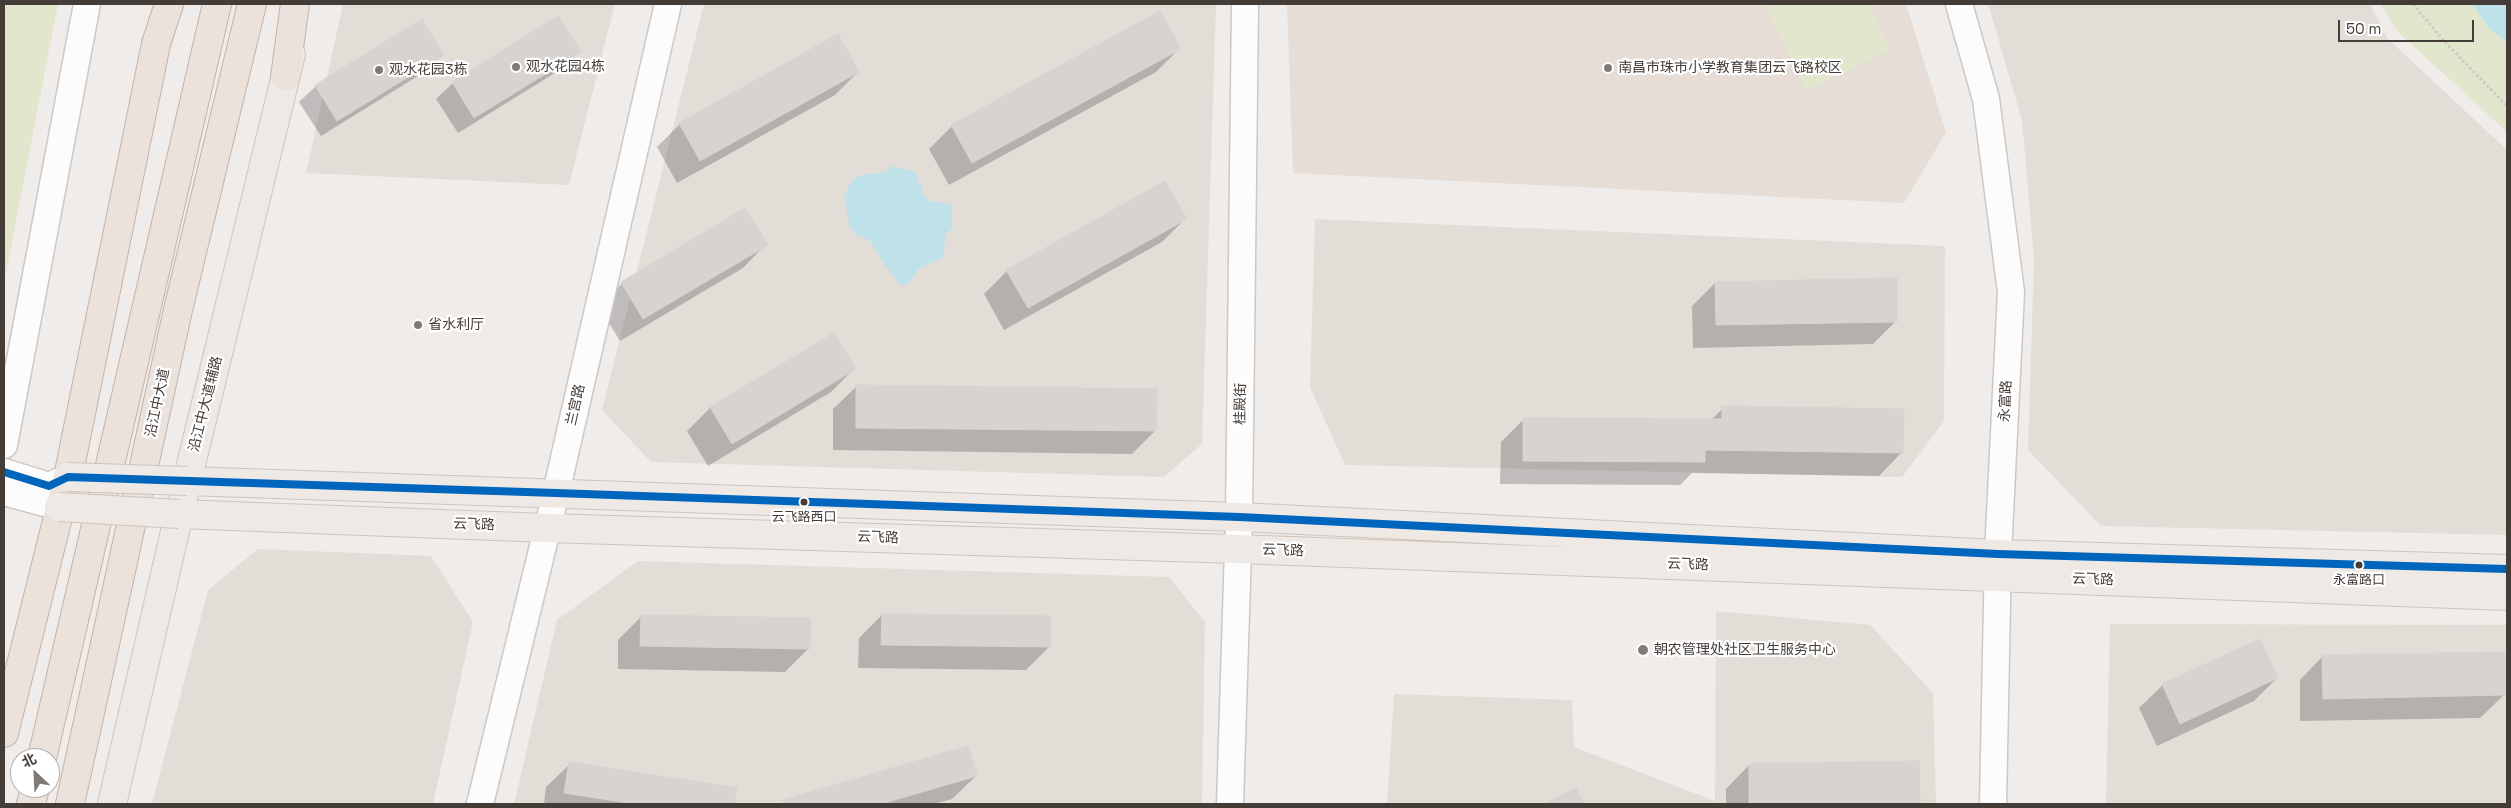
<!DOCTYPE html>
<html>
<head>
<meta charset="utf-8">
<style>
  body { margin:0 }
  #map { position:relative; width:2511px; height:808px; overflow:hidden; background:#efecea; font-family:"Space Grotesk","Noto Sans SC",sans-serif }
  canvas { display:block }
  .frame { position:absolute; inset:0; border:5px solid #443c37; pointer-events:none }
  .north { position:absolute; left:10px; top:748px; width:50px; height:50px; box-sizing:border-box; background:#fff; border:1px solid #b4b1af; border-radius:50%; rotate:335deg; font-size:14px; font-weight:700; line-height:20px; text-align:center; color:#443c37 }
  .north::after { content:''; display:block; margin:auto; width:18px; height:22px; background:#807a76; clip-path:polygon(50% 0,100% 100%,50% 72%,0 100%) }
  .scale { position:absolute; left:2338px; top:20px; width:136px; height:22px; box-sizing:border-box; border:2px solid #443c37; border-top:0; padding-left:6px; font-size:15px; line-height:18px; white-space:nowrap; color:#443c37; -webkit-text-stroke:4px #fff; paint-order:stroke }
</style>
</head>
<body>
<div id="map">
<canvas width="2511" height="808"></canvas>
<div class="frame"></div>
<div class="north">北</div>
<div class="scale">50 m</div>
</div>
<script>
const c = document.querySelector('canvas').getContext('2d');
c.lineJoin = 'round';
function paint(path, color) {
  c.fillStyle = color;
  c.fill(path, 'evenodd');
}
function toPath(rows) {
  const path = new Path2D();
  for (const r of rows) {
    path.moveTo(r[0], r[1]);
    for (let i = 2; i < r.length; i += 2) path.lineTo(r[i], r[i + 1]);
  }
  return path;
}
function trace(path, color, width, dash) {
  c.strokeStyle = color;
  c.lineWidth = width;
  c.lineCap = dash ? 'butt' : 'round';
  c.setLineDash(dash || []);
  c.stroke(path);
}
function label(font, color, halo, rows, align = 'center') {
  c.font = font + ' "Space Grotesk","Noto Sans SC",sans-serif';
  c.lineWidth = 4.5;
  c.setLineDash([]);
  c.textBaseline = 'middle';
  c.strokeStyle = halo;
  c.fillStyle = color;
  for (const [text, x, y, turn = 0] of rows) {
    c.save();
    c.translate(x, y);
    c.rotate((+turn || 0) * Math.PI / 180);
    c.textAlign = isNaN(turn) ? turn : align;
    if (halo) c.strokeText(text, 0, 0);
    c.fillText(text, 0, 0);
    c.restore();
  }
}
const residential = toPath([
  [343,4,615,4,569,185,306,173],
  [704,4,1216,4,1202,444,1164,477,651,462,602,410],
  [1988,4,2370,4,2387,38,2507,150,2507,535,2101,526,2028,450,2034,260,2022,120],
  [1315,219,1945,246,1944,421,1902,477,1345,465,1310,387],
  [258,549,431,556,473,622,433,804,152,804,208,590],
  [638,561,1169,577,1205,622,1202,804,514,804,557,620],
  [1716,611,1870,625,1933,693,1936,804,1387,804,1394,694,1572,700,1574,747,1715,801],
  [2110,624,2507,625,2507,804,2106,804]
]);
const education = toPath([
  [1287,4,1906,4,1946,132,1904,203,1293,173]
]);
const green = toPath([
  [4,4,58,4,4,283],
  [1765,4,1868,4,1890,51,1806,91],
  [2381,4,2507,4,2507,132,2397,31]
]);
const water = toPath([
  [2472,4,2507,4,2507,43,2488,27],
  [891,166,915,171,924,195,929,201,952,204,952,228,945,235,944,257,918,269,911,281,901,286,884,264,870,240,856,235,850,227,844,197,853,179,862,175,887,172]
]);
const shadow = toPath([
  [1179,49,1156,72,949,185,929,149,952,126],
  [579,52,563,68,458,133,436,99,453,83],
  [442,55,426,71,321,136,299,102,316,86],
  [858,72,835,95,677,183,657,147,680,124],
  [1185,219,1162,242,1004,330,984,294,1007,271],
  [766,244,743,268,620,341,599,307,622,283],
  [1715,283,1896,321,1873,344,1693,348,1692,306],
  [833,334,854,369,831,392,708,466,687,431,710,408],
  [857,386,1155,431,1132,454,833,450,833,409],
  [1723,408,1902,452,1879,476,1692,473,1680,485,1500,484,1501,442,1524,419,1711,420],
  [882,615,1049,647,1026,670,858,668,859,638],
  [642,616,809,648,785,672,618,669,618,640],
  [2323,656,2504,695,2480,718,2300,721,2300,680],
  [2277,678,2254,701,2157,746,2139,708,2163,685],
  [1918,762,1918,804,1726,804,1726,789,1749,765],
  [570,764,735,789,733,804,544,804,546,787],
  [976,776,952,799,934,804,797,804,806,795]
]);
const building = toPath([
  [1160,11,1181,49,972,163,951,125,1160,11],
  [558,16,581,52,474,118,452,82,558,16],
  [422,19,444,55,337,121,315,85,422,19],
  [838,34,859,72,700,161,679,123,838,34],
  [1165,181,1187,219,1028,308,1006,270,1165,181],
  [745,208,768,245,643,319,621,282,745,208],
  [1897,278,1897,322,1716,325,1715,282,1897,278],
  [834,333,856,369,732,444,710,407,834,333],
  [856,385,1157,389,1156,431,856,428,856,385],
  [1722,406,1904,409,1903,453,1705,450,1705,462,1523,461,1523,418,1722,419,1722,406],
  [882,614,1051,616,1051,647,881,645,882,614],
  [641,615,811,618,810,649,640,646,641,615],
  [2260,639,2278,678,2180,724,2162,684,2260,639],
  [2505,652,2505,695,2323,699,2322,655,2505,652],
  [968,746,977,776,881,804,784,804,783,800,968,746],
  [1919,761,1920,804,1749,804,1749,764,1919,761],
  [569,762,737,788,734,804,635,804,564,793,569,762],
  [1576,788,1584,804,1545,804,1576,788]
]);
const path = toPath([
  [2413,4,2443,40,2507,106]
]);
const minor = toPath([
  [1959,4,1986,99,2011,292,1998,554,1993,804],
  [4,445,87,4],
  [4,472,49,486,68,477],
  [4,492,59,507],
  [480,804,556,493,668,4],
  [1230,804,1239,517,1245,4]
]);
const major = toPath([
  [187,481,1239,517,1998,554,2507,569],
  [179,514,547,528,1237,549,2507,596],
  [112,804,179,514,291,54]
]);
const highway = toPath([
  [285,77,295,4],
  [4,733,68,477,156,44,169,4],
  [42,758,217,4],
  [31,804,35,788],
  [70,804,178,310,252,4]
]);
const majorBridge = toPath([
  [68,477,187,481],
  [59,507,179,514]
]);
const bus1 = toPath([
  [4,472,49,486,68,477,556,493,1239,517,1998,554,2507,569]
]);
const markers = [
  [516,67,5,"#807a76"],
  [1608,68,5,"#807a76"],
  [379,70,5,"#807a76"],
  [418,325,5,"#807a76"],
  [804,502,4.5,"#443c37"],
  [2359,565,4.5,"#443c37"],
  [1643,650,6,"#807a76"]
];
const busNames = [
  ["云飞路西口",804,517],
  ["永富路口",2359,580]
];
const poiNames = [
  ["观水花园4栋",526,67],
  ["南昌市珠市小学教育集团云飞路校区",1618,68],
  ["观水花园3栋",389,70],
  ["省水利厅",428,325],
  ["朝农管理处社区卫生服务中心",1654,650]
];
const streetNames = [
  ["永富路",2006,401,-87],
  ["沿江中大道",158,403,-78],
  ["沿江中大道辅路",206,404,-76],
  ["桂殿街",1241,404,-89],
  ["兰宫路",576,405,-77],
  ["云飞路",474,525,2],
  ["云飞路",878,538,2],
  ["云飞路",1283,551,2],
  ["云飞路",1688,565,2],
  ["云飞路",2093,580,2]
];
paint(residential, '#e3ddd8');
paint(education, '#e5ddd6');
paint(green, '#e2e6cd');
paint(water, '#bfe1e9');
paint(shadow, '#0003');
paint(building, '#d7d3d1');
trace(building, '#d7d3d0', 1);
trace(minor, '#cbc8c6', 29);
trace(major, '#cfc4ba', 30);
trace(highway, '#c4b3a9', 30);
trace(path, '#cdcac7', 3, [2.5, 2.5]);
trace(minor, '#fdfcfc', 26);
trace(major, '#efe9e5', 28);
trace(highway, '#eae2db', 28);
trace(majorBridge, '#cfc4ba', 30, []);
trace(majorBridge, '#efe9e5', 28);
trace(bus1, '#0065bd', 8);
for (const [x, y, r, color] of markers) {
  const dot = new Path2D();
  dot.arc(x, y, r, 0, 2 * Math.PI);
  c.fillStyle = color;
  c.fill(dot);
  trace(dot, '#fff', 2);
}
label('13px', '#443c37', '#fff', busNames);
label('14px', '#443c37', '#fff', poiNames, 'left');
label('14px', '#443c37', '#fff', streetNames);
</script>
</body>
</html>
